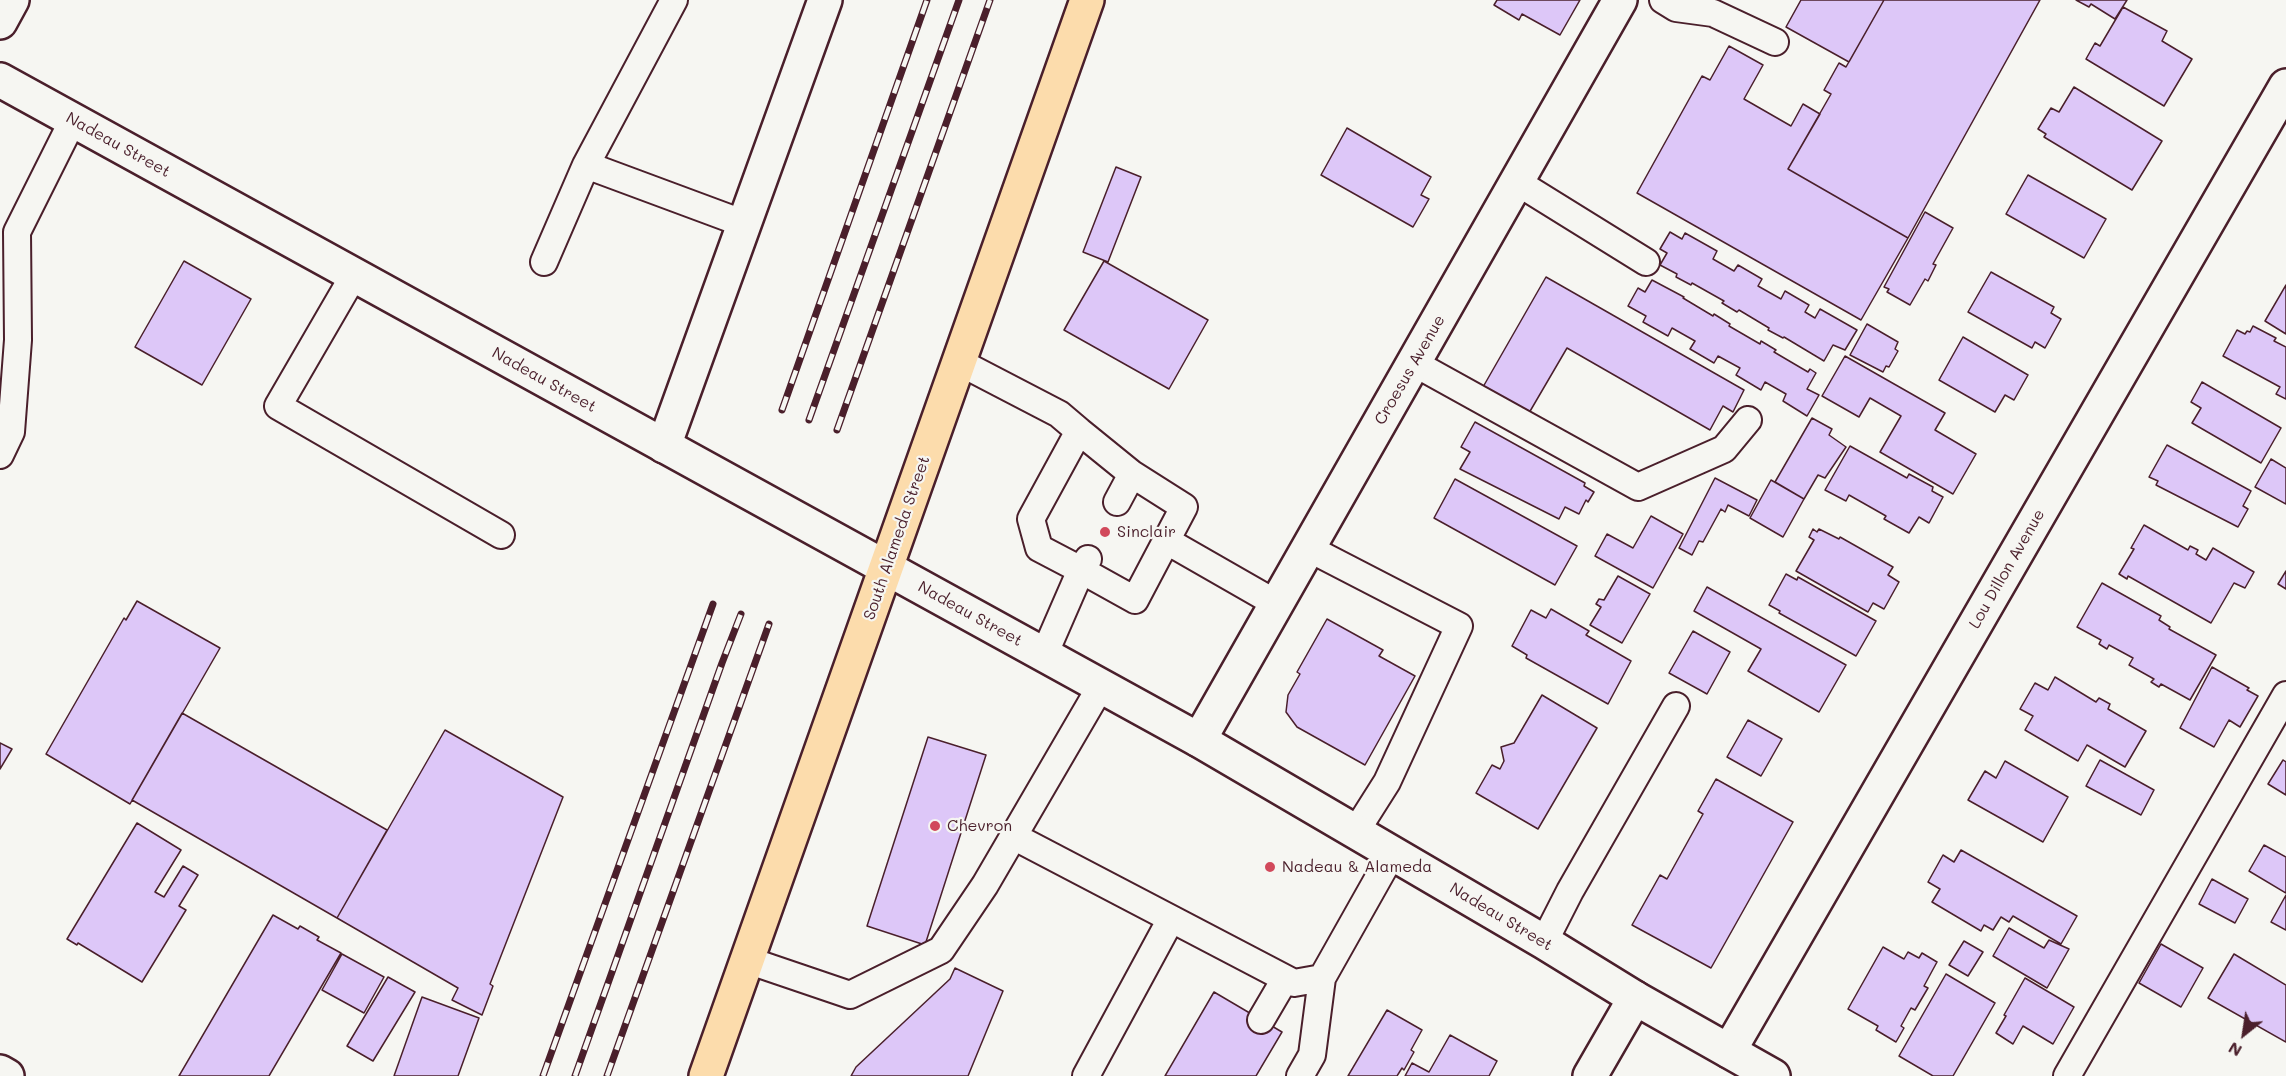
<!DOCTYPE html>
<html>
<head>
<meta charset="utf-8">
<style>
  body { margin:0 }
  #map { position:relative; width:2286px; height:1076px; overflow:hidden; background:#f6f6f2; font-family:Mali,sans-serif }
  canvas { display:block }
  .north { position:absolute; left:2214px; top:1004px; width:60px; height:60px; -webkit-text-stroke:4px #f6f6f2; paint-order:stroke; rotate:210deg; font-size:16px; font-weight:700; line-height:24px; text-align:center; color:#4a1f2b }
  .north::after { content:''; display:block; margin:auto; width:21px; height:27px; background:#4a1f2b; clip-path:polygon(50% 0,100% 100%,50% 72%,0 100%) }
</style>
</head>
<body>
<div id="map">
<canvas width="2286" height="1076"></canvas>
<div class="north">N</div>
</div>
<script>
const c = document.querySelector('canvas').getContext('2d');
c.lineJoin = 'round';
function paint(path, color) {
  c.fillStyle = color;
  c.fill(path, 'evenodd');
}
function toPath(rows) {
  const path = new Path2D();
  for (const r of rows) {
    path.moveTo(r[0], r[1]);
    for (let i = 2; i < r.length; i += 2) path.lineTo(r[i], r[i + 1]);
  }
  return path;
}
function trace(path, color, width, dash) {
  c.strokeStyle = color;
  c.lineWidth = width;
  c.lineCap = dash ? 'butt' : 'round';
  c.setLineDash(dash || []);
  c.stroke(path);
}
function label(font, color, halo, rows, align = 'center') {
  c.font = font + ' Mali,sans-serif';
  c.lineWidth = 4.5;
  c.setLineDash([]);
  c.textBaseline = 'middle';
  c.strokeStyle = halo;
  c.fillStyle = color;
  for (const [text, x, y, turn = 0] of rows) {
    c.save();
    c.translate(x, y);
    c.rotate((+turn || 0) * Math.PI / 180);
    c.textAlign = isNaN(turn) ? turn : align;
    if (halo) c.strokeText(text, 0, 0);
    c.fillText(text, 0, 0);
    c.restore();
  }
}
const building = toPath([
  [1497,0,1580,0,1560,35,1522,14,1519,20,1494,5,1497,0],
  [1801,0,1884,0,1849,62,1786,27,1801,0],
  [1884,0,2040,0,1908,238,1788,169,1831,94,1824,90,1839,63,1846,67,1884,0],
  [2076,0,2127,0,2115,19,2091,4,2089,7,2076,0],
  [2123,7,2167,31,2162,41,2192,59,2164,106,2086,59,2095,43,2100,46,2123,7],
  [1729,46,1763,65,1744,99,1791,126,1803,104,1820,114,1788,169,1908,238,1861,320,1637,193,1702,76,1710,80,1729,46],
  [2074,87,2162,141,2132,190,2044,137,2046,134,2038,129,2051,108,2059,112,2074,87],
  [1347,128,1431,177,1421,195,1429,199,1413,227,1321,175,1347,128],
  [1116,167,1141,177,1108,262,1083,252,1116,167],
  [2028,175,2106,219,2084,258,2006,214,2028,175],
  [1925,212,1953,228,1933,264,1936,265,1928,281,1925,279,1910,305,1887,292,1889,289,1884,287,1925,212],
  [1670,232,1682,239,1685,233,1717,251,1713,259,1734,271,1738,265,1762,279,1758,286,1781,299,1785,291,1809,305,1805,312,1815,318,1820,309,1857,330,1845,350,1833,345,1824,361,1784,337,1783,338,1768,330,1769,328,1739,310,1737,312,1722,303,1724,301,1692,283,1691,285,1676,277,1677,274,1660,265,1667,253,1660,249,1670,232],
  [184,261,251,299,202,385,135,347,184,261],
  [1104,261,1208,320,1169,389,1064,330,1104,261],
  [1991,272,2054,307,2051,313,2061,319,2045,348,2035,342,2032,348,1968,312,1991,272],
  [1546,277,1744,390,1733,412,1723,406,1710,430,1567,348,1529,413,1483,387,1546,277],
  [1652,280,1684,297,1683,298,1713,316,1714,314,1730,324,1729,326,1760,344,1761,341,1776,350,1774,352,1808,372,1810,369,1816,373,1807,389,1819,395,1807,416,1783,401,1786,394,1765,382,1761,390,1736,375,1740,368,1718,356,1714,363,1690,349,1695,341,1672,328,1668,336,1643,322,1646,316,1628,306,1638,288,1645,292,1652,280],
  [2286,285,2286,334,2265,321,2286,285],
  [1867,324,1898,342,1895,349,1898,351,1889,367,1886,366,1883,372,1850,355,1867,324],
  [2253,326,2276,338,2274,341,2286,347,2286,399,2276,394,2280,387,2223,356,2237,330,2245,334,2247,331,2250,332,2253,326],
  [1963,337,2028,375,2014,400,2005,395,1995,412,1939,380,1963,337],
  [1845,356,1945,413,1935,430,1976,454,1953,494,1880,452,1901,416,1870,398,1859,417,1822,396,1845,356],
  [2202,382,2281,428,2261,463,2192,423,2201,408,2191,402,2202,382],
  [1812,418,1832,429,1829,435,1846,447,1825,478,1818,475,1804,499,1775,482,1812,418],
  [1475,422,1585,483,1584,486,1594,492,1588,502,1586,500,1579,514,1565,507,1559,519,1460,469,1470,452,1461,447,1475,422],
  [2167,445,2251,491,2243,506,2248,509,2238,527,2156,485,2158,481,2149,477,2167,445],
  [1850,446,1907,478,1909,474,1933,487,1932,491,1943,497,1929,523,1919,517,1909,533,1884,519,1886,516,1849,495,1846,501,1825,490,1850,446],
  [2271,459,2286,468,2286,504,2255,487,2271,459],
  [1715,478,1757,500,1749,516,1728,505,1725,512,1721,509,1703,542,1699,541,1692,555,1679,548,1715,478],
  [1455,479,1577,546,1555,585,1434,518,1455,479],
  [1771,480,1804,499,1783,537,1750,518,1771,480],
  [1651,516,1683,534,1653,588,1595,556,1607,534,1633,548,1651,516],
  [2144,525,2188,550,2190,546,2198,550,2196,554,2206,560,2213,548,2254,572,2245,588,2234,583,2211,623,2128,576,2127,579,2119,574,2134,549,2131,548,2144,525],
  [1813,529,1817,532,1819,529,1839,539,1840,537,1893,567,1888,575,1899,582,1884,609,1873,603,1868,612,1796,571,1814,540,1809,537,1813,529],
  [2286,571,2286,589,2278,584,2286,571],
  [1786,574,1797,580,1798,577,1876,621,1856,656,1779,613,1780,611,1769,605,1786,574],
  [1618,576,1650,594,1622,643,1590,625,1601,607,1596,604,1599,599,1604,600,1618,576],
  [2102,583,2161,616,2159,620,2170,627,2169,629,2216,655,2190,700,2161,684,2159,687,2151,682,2154,679,2129,665,2133,658,2109,645,2107,649,2099,644,2101,640,2077,627,2102,583],
  [1707,587,1846,665,1819,712,1748,671,1761,649,1694,611,1707,587],
  [137,601,220,648,130,804,46,754,124,618,126,620,137,601],
  [1551,609,1589,631,1586,635,1631,661,1608,704,1526,658,1527,655,1512,646,1531,610,1546,618,1551,609],
  [1327,619,1383,650,1379,656,1415,676,1365,765,1297,727,1286,712,1288,695,1300,674,1297,672,1327,619],
  [1693,631,1730,652,1707,694,1669,673,1693,631],
  [2212,667,2249,688,2247,690,2258,696,2240,727,2229,720,2214,747,2180,728,2212,667],
  [2055,677,2096,702,2099,698,2110,704,2108,709,2146,731,2125,767,2087,745,2078,761,2025,730,2033,716,2020,709,2035,683,2048,690,2055,677],
  [1542,695,1597,728,1538,829,1476,793,1492,765,1500,769,1504,761,1501,747,1514,743,1542,695],
  [182,713,387,830,337,918,132,800,182,713],
  [1748,720,1782,739,1761,776,1727,757,1748,720],
  [445,730,563,797,490,984,493,986,482,1015,452,1000,458,988,337,918,445,730],
  [928,737,986,755,925,945,867,926,928,737],
  [0,743,12,749,0,769,0,743],
  [2100,760,2154,790,2141,815,2086,786,2100,760],
  [2283,760,2286,762,2286,795,2268,784,2283,760],
  [2005,761,2068,797,2043,842,1968,800,1985,771,1996,778,2005,761],
  [1716,779,1793,822,1711,968,1632,925,1660,875,1667,879,1703,814,1698,811,1716,779],
  [137,823,181,850,155,892,164,897,183,866,198,875,179,906,186,910,142,982,78,943,77,945,67,939,137,823],
  [2264,845,2286,857,2286,893,2249,871,2264,845],
  [1961,850,2077,916,2061,944,2013,916,2009,922,2001,917,1993,930,1984,925,1981,931,1932,902,1940,889,1928,882,1943,855,1954,862,1961,850],
  [2212,879,2248,899,2235,923,2199,904,2212,879],
  [2286,895,2286,930,2271,922,2286,895],
  [273,915,298,929,300,926,319,937,317,940,341,953,269,1076,179,1076,273,915],
  [2009,928,2044,948,2049,940,2069,949,2047,988,1993,956,2009,928],
  [1964,941,1983,952,1968,976,1949,965,1964,941],
  [2161,944,2203,968,2181,1007,2139,983,2161,944],
  [1883,947,1904,959,1908,952,1919,958,1922,953,1937,962,1924,986,1928,988,1915,1010,1911,1008,1901,1026,1904,1028,1896,1042,1876,1030,1878,1026,1848,1009,1883,947],
  [342,954,384,977,364,1013,322,990,342,954],
  [2234,954,2286,985,2286,1042,2208,998,2234,954],
  [955,968,1003,991,968,1076,851,1076,856,1067,950,979,955,968],
  [1946,974,1995,1003,1953,1076,1933,1076,1899,1056,1946,974],
  [388,977,415,992,373,1061,347,1046,388,977],
  [2025,978,2074,1007,2053,1044,2023,1026,2013,1044,1996,1033,2006,1016,2004,1015,2025,978],
  [1214,992,1282,1032,1256,1076,1165,1076,1214,992],
  [422,997,479,1018,458,1076,394,1076,422,997],
  [1387,1010,1422,1030,1411,1050,1414,1052,1404,1070,1402,1068,1397,1076,1348,1076,1387,1010],
  [1450,1035,1497,1061,1489,1076,1405,1076,1412,1063,1429,1072,1450,1035]
]);
const service = toPath([
  [1663,0,1676,8,1713,13,1775,42],
  [586,165,745,224],
  [1517,182,1646,262],
  [544,262,586,165,674,0],
  [354,275,278,406,501,535],
  [959,362,1059,414,1079,431,1031,519,1039,548,1081,570,1044,655],
  [1414,363,1638,487,1724,449,1748,420],
  [1079,431,1132,474,1184,507,1135,600,1081,570,1088,559],
  [0,455,11,432,18,340,17,232,73,120],
  [1117,502,1132,474],
  [1167,541,1277,604],
  [1308,548,1459,626,1387,782,1356,831],
  [1013,836,1294,983,1322,978,1393,852],
  [1544,942,1570,891,1676,706],
  [747,960,850,995,941,950,985,885,1101,686],
  [1261,1020,1285,979],
  [1086,1076,1171,919],
  [1300,1076,1312,1055,1322,978],
  [2067,1076,2286,695]
]);
const minor = toPath([
  [0,22,12,0],
  [664,446,825,0],
  [1199,740,1620,0],
  [1729,1051,2286,86],
  [0,1072,7,1076],
  [1590,1076,1635,998]
]);
const secondary = toPath([
  [0,80,1199,740,1544,942,1635,998,1773,1076]
]);
const primary = toPath([
  [706,1076,1087,0]
]);
const rail = toPath([
  [782,410,927,0],
  [809,420,959,0],
  [837,430,990,0],
  [543,1076,713,604],
  [575,1076,722,663,741,614],
  [607,1076,769,624]
]);
const markers = [
  [1105,532,6,"#d1495b"],
  [935,826,6,"#d1495b"],
  [1270,867,6,"#d1495b"]
];
const streetNames = [
  ["Nadeau Street",118,145,29],
  ["Croesus Avenue",1410,370,-60],
  ["Nadeau Street",544,380,29],
  ["South Alameda Street",897,538,-71],
  ["Lou Dillon Avenue",2007,569,-60],
  ["Nadeau Street",970,614,29],
  ["Nadeau Street",1501,917,31]
];
const poiNames = [
  ["Sinclair",1117,532],
  ["Chevron",947,826],
  ["Nadeau & Alameda",1282,867]
];
paint(building, '#ddc7f8');
trace(building, '#4a1f2b', 1.5);
trace(service, '#4a1f2b', 30);
trace(minor, '#4a1f2b', 38);
trace(secondary, '#4a1f2b', 38);
trace(primary, '#4a1f2b', 38);
trace(service, '#f6f6f2', 26);
trace(minor, '#f6f6f2', 33);
trace(secondary, '#f6f6f2', 33);
trace(primary, '#fcdcac', 33);
trace(rail, '#4a1f2b', 7);
trace(rail, '#f6f6f2', 4.5, [14]);
for (const [x, y, r, color] of markers) {
  const dot = new Path2D();
  dot.arc(x, y, r, 0, 2 * Math.PI);
  c.fillStyle = color;
  c.fill(dot);
  trace(dot, '#f6f6f2', 2);
}
label('16px', '#4a1f2b', '#f6f6f2', streetNames);
label('16px', '#4a1f2b', '#f6f6f2', poiNames, 'left');
</script>
</body>
</html>
